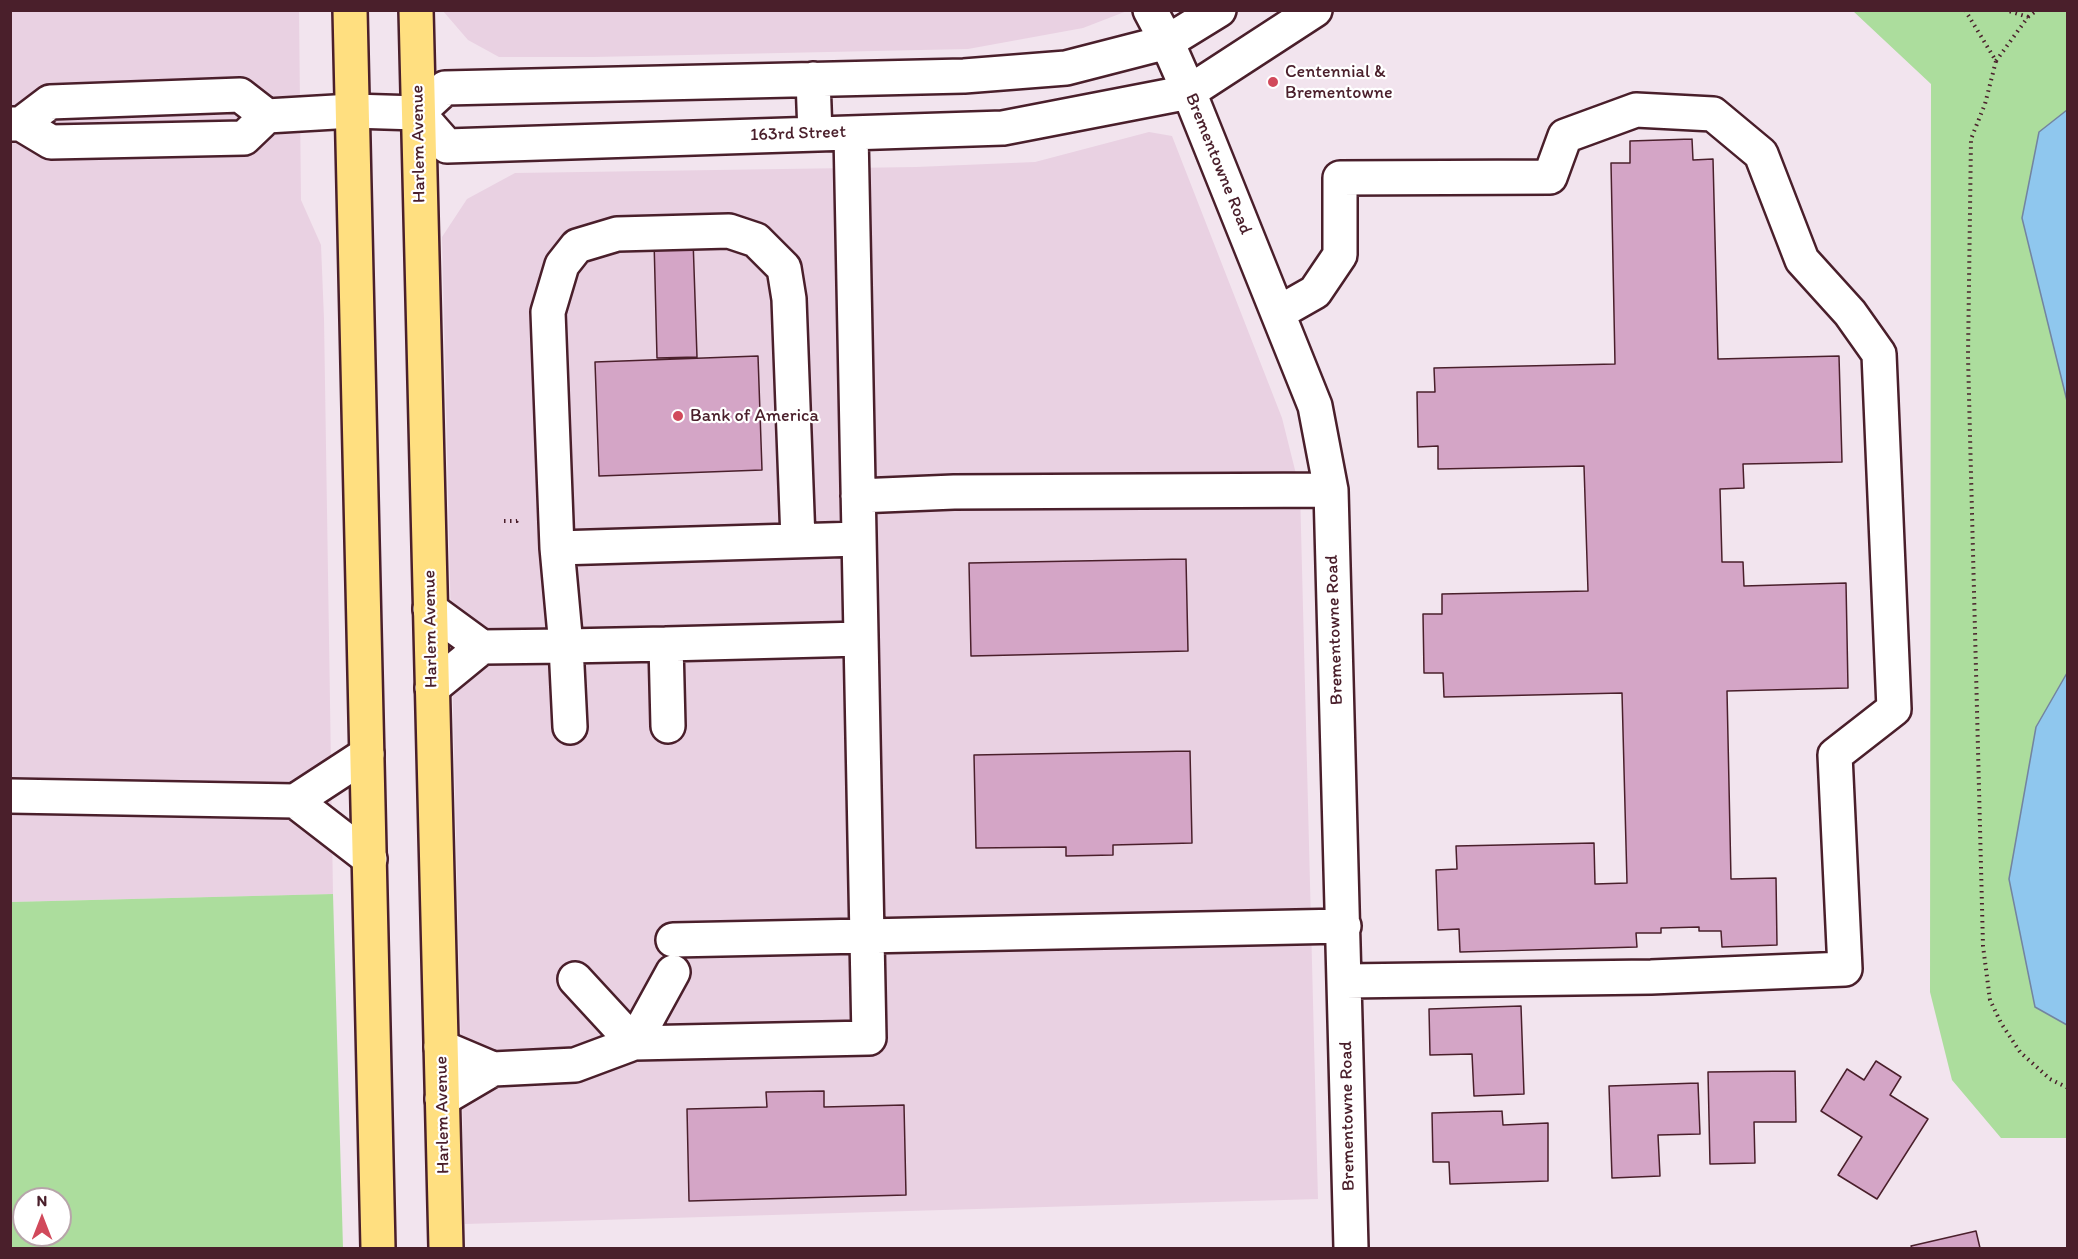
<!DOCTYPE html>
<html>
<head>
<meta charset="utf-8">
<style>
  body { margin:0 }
  #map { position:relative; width:2078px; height:1259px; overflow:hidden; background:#f2e4ee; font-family:Itim,sans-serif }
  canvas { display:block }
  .frame { position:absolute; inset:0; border:12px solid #4a1f2b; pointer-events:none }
  .north { position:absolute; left:12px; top:1187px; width:60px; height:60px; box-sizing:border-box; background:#fff; border:2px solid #b7a5aa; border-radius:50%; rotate:0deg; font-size:16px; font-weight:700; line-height:24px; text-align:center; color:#4a1f2b }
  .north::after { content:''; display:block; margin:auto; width:21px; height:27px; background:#d1495b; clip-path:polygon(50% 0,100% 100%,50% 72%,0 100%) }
</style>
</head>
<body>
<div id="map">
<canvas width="2078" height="1259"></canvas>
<div class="frame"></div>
<div class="north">N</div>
</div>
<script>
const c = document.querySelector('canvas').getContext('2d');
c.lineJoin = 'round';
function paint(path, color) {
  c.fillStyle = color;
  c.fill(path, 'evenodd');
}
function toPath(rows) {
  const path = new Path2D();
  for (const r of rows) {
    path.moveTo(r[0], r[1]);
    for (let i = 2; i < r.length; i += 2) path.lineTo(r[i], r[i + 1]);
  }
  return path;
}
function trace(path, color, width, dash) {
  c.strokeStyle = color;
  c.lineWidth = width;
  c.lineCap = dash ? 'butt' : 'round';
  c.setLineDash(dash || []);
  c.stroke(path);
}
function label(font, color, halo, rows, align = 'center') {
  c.font = font + ' Itim,sans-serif';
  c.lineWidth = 4.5;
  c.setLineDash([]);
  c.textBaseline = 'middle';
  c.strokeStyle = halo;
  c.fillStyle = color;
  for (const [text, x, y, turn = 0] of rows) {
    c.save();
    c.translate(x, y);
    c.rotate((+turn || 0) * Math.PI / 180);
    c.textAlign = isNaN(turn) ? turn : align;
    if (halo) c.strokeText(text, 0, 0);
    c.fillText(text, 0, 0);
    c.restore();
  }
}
const built = toPath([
  [10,11,299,11,301,200,321,245,324,319,333,894,11,902],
  [443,11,1127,11,1083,28,968,49,594,57,499,57,468,40],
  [1149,132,1172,136,1282,418,1300,490,1318,1199,465,1224,442,237,467,199,515,173,916,167,1035,162]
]);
const green = toPath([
  [1853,11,2067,11,2067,1138,2001,1138,1952,1080,1930,992,1931,84],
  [333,894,343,1248,11,1248,11,902],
  [24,1199,60,1199,60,1235,24,1235]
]);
const water = toPath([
  [2067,110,2067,401,2022,218,2039,132,2067,110],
  [2067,673,2067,1025,2035,1007,2009,879,2036,727,2067,673]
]);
const building = toPath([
  [1692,139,1693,160,1713,159,1718,359,1839,356,1842,462,1743,464,1744,488,1720,489,1722,562,1743,562,1744,586,1846,583,1848,688,1727,691,1731,879,1776,878,1777,945,1722,947,1721,931,1699,931,1699,927,1661,928,1661,933,1636,933,1637,947,1460,952,1459,929,1438,930,1436,870,1457,869,1456,846,1594,843,1595,884,1627,883,1622,693,1444,697,1443,673,1424,673,1423,614,1442,614,1442,594,1588,591,1584,466,1438,469,1438,446,1418,447,1417,392,1435,392,1434,368,1615,364,1611,163,1630,163,1630,141,1692,139],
  [693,239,697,357,657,358,654,240,693,239],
  [758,356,762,470,599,476,595,362,758,356],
  [1186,559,1188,651,971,656,969,563,1186,559],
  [1190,751,1192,843,1113,845,1113,855,1066,856,1066,847,976,848,974,755,1190,751],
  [1521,1006,1524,1094,1474,1096,1472,1054,1430,1055,1429,1009,1521,1006],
  [1876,1061,1901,1077,1890,1095,1928,1119,1877,1199,1838,1175,1862,1137,1821,1111,1847,1069,1864,1080,1876,1061],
  [1795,1071,1796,1122,1754,1122,1755,1163,1710,1164,1708,1072,1795,1071],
  [1698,1083,1700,1134,1658,1135,1660,1176,1612,1178,1609,1086,1698,1083],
  [824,1091,824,1107,904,1105,906,1195,689,1201,687,1109,767,1107,766,1092,824,1091],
  [1502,1111,1503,1125,1548,1123,1548,1181,1450,1184,1449,1162,1433,1162,1432,1113,1502,1111],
  [1976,1231,1980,1248,1912,1248,1911,1246,1976,1231]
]);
const path = toPath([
  [1965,10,1996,61,1985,104,1971,139,1968,356,1983,946,1990,1000,2001,1023,2020,1052,2050,1079,2068,1088],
  [2028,17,2037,10],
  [1996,61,2028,17,2005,10],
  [504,521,517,521,519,518]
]);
const minor = toPath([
  [1150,10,1167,42,1189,92,1315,406,1331,490,1351,1248],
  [813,79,815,134],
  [418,113,447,146,1003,128,1189,92,1315,10],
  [10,124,21,124,51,142,244,138,267,116,352,111,418,113,445,88,964,76,1066,68,1167,42,1219,10],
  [21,124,50,102,240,95,267,116],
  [1278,313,1315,292,1340,255,1340,178,1550,177,1565,136,1636,110,1713,114,1761,154,1802,260,1850,313,1879,354,1894,709,1835,755,1845,969,1651,977,1346,981],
  [858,496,954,492,1331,490],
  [557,548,859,539],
  [430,609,482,647,432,688],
  [666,644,861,639],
  [482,647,566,646,570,727],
  [668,726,666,644,566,646,557,548,548,312,562,265,577,246,617,234,729,231,756,240,784,268,789,299,798,540],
  [367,754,295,801,370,859],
  [10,796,295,801],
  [673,940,1344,926],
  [575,979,634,1043,673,972],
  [441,1047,493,1069,442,1099],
  [493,1069,575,1065,634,1043,869,1038,851,133]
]);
const major = toPath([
  [350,10,378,1248],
  [416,10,446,1248]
]);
const markers = [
  [1273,82,6,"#d1495b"],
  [678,416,6,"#d1495b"]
];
const poiNames = [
  ["Centennial &",1285,72],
  ["Brementowne",1285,93],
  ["Bank of America",690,416]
];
const streetNames = [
  ["163rd Street",798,134,-2],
  ["Harlem Avenue",419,144,-91],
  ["Brementowne Road",1218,164,68],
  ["Harlem Avenue",431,629,-91],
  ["Brementowne Road",1335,630,-92],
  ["Harlem Avenue",443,1115,-91],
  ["Brementowne Road",1348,1116,-91]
];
paint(built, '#e9d1e2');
paint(green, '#acdd9d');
paint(water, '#8fc7ee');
trace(water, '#7384a0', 1.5);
paint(building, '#d4a5c6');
trace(building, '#4a1f2b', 1.5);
trace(minor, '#4a1f2b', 38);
trace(major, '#4a1f2b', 38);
trace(path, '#4a1f2b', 4, [1.5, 4.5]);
trace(minor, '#fff', 33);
trace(major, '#ffdf80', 33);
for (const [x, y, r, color] of markers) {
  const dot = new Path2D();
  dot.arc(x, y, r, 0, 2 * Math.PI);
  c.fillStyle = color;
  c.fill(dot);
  trace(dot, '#fff', 2);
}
label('18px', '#4a1f2b', '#fff', poiNames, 'left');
label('18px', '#4a1f2b', '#fff', streetNames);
</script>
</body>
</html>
